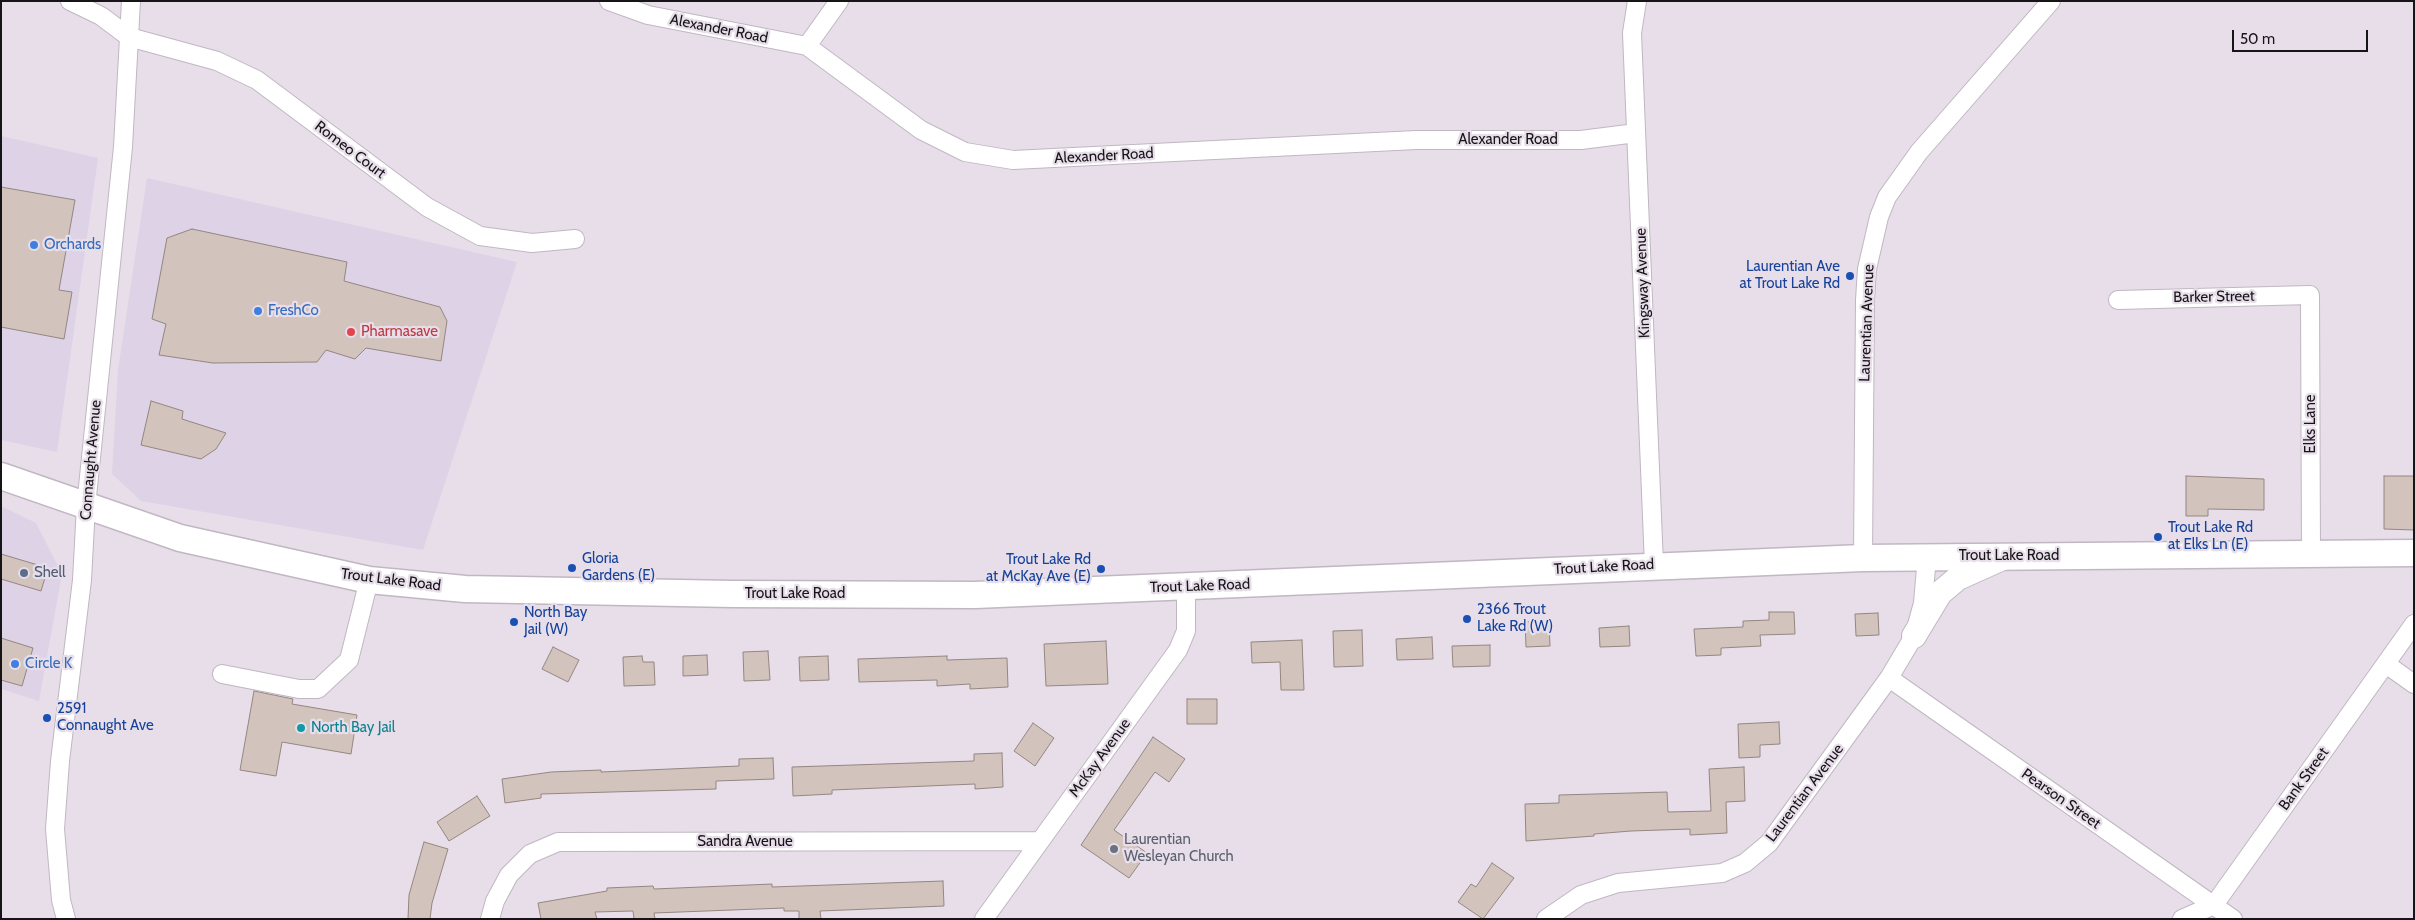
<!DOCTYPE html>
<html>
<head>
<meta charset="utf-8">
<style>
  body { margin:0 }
  #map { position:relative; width:2415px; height:920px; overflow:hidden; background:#e7deea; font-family:Cabin,sans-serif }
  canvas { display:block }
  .frame { position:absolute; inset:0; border:2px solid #171418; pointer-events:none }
  .scale { position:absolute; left:2232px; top:30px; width:136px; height:22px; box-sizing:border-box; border:2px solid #171418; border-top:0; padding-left:6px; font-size:15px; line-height:18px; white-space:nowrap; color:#171418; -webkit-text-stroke:4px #e7deea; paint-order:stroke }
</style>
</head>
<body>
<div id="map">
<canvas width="2415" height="920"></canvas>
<div class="frame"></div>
<div class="scale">50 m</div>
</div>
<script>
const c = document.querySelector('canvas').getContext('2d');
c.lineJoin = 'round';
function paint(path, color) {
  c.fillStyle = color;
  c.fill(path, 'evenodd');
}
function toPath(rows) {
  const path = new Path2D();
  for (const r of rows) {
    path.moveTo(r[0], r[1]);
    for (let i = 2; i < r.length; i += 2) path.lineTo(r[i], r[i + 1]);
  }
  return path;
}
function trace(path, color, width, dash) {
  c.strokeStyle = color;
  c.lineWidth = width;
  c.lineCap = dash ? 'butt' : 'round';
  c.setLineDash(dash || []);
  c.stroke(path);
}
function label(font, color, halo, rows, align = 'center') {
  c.font = font + ' Cabin,sans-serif';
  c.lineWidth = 4.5;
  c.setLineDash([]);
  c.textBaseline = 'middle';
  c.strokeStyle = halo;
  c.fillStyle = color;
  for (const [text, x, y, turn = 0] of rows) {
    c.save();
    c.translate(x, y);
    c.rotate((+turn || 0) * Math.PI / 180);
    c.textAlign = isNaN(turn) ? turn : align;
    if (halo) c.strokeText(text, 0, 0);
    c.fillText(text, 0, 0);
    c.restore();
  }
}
const commercial = toPath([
  [1,136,98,158,57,452,1,440],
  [147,178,517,262,423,550,141,501,112,474,118,370],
  [1,506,36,523,62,574,39,701,1,689]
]);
const building = toPath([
  [1,187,75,200,59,290,72,292,64,339,1,327,1,187],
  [192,229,347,262,344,281,440,307,447,321,441,361,366,348,355,359,326,350,317,362,213,363,159,355,166,324,152,319,167,238,192,229],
  [151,401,183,411,182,419,226,433,216,449,201,459,141,445,151,401],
  [2186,476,2264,479,2264,510,2208,509,2208,516,2186,516,2186,476],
  [2384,476,2414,476,2414,530,2384,529,2384,476],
  [1,554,48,568,41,591,1,579,1,554],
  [1769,612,1794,612,1795,634,1760,635,1761,646,1721,648,1721,655,1696,656,1694,629,1743,627,1743,621,1769,620,1769,612],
  [1878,613,1879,635,1856,636,1855,614,1878,613],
  [1549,621,1550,646,1526,647,1525,622,1549,621],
  [1629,626,1630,646,1600,647,1599,628,1629,626],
  [1362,630,1363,666,1334,667,1333,631,1362,630],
  [1432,637,1433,659,1397,660,1396,639,1432,637],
  [1,638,33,648,22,686,1,680,1,638],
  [1302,640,1304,690,1281,690,1280,662,1252,663,1251,642,1302,640],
  [1106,641,1108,684,1046,686,1044,644,1106,641],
  [1490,645,1490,666,1453,667,1452,646,1490,645],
  [553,647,579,660,568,682,542,669,553,647],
  [768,651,770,680,744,681,743,652,768,651],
  [707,655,708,675,683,676,683,656,707,655],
  [642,656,643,662,654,662,655,685,624,686,623,657,642,656],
  [828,656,829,680,800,681,799,657,828,656],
  [947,656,947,660,1007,658,1008,687,970,689,970,684,937,686,937,680,859,682,858,659,947,656],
  [254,691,293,699,292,704,357,715,351,754,282,742,276,776,240,770,254,691],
  [1187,699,1217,699,1217,724,1187,724,1187,699],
  [1779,722,1780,744,1760,745,1760,757,1739,758,1738,724,1779,722],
  [1033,723,1054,738,1035,766,1014,751,1033,723],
  [1153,737,1185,759,1169,782,1155,772,1114,830,1147,853,1129,878,1081,845,1153,737],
  [1002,753,1003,787,975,789,975,784,832,790,832,794,793,796,792,767,974,761,974,754,1002,753],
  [773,758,774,779,716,781,716,789,541,794,541,798,505,803,502,779,551,772,601,770,601,772,739,766,739,759,773,758],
  [1744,767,1745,801,1726,802,1727,833,1690,835,1690,829,1631,831,1594,834,1594,836,1526,841,1525,804,1559,803,1559,795,1667,792,1668,812,1711,811,1709,769,1744,767],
  [477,796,490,816,449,841,437,822,477,796],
  [424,842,448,849,432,903,430,919,408,919,409,895,424,842],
  [1492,863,1514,878,1483,919,1458,902,1471,884,1476,887,1492,863],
  [943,881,944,906,820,911,821,919,799,919,799,911,784,911,784,908,654,913,655,919,634,919,633,911,595,912,597,919,541,919,538,903,607,891,607,888,653,886,654,889,772,884,772,887,943,881]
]);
const street = toPath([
  [70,1,101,16,129,37,217,61,257,80,427,207,480,236,532,243,575,239],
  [609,1,648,15,807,46,921,130,965,152,1013,160,1416,140,1581,140,1636,133],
  [1637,1,1632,33,1654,565],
  [807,46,839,1],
  [2118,300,2310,295,2311,553],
  [1863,558,1865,300,1867,269,1879,217,1887,197,1919,152,2051,1],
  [2386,664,2414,684],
  [222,674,299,689,318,689,349,660,369,580],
  [1889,678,2233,919],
  [66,919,61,900,55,829,60,761,82,580,86,506,123,147,131,1],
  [490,919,495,901,509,875,530,854,558,842,1040,841],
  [984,919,1178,650,1186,631,1186,587],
  [1546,919,1581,895,1618,883,1722,873,1745,863,1769,843,1889,678,1914,636,1923,603,1927,556],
  [2182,919,2214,905,2414,624]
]);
const secondary = toPath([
  [1914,636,1940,593,1958,578,2005,557]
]);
const primary = toPath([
  [1,476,180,538,369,580,465,589,733,594,975,595,1863,558,2414,553]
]);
const markers = [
  [34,245,5,"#3f7fe0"],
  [1850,276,5,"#1a4fb4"],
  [258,311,5,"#3f7fe0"],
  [351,332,5,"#e0444e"],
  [2158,537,5,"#1a4fb4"],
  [572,568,5,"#1a4fb4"],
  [1101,569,5,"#1a4fb4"],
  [24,573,5,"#5c6f8a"],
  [1467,619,5,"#1a4fb4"],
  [514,622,5,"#1a4fb4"],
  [15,664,5,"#3f7fe0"],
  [47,718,5,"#1a4fb4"],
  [301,728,5,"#0f9aa8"],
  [1114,849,5,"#6b7280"]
];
const streetNames = [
  ["Alexander Road",719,29,11],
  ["Alexander Road",1508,140],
  ["Romeo Court",350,150,37],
  ["Alexander Road",1104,156,-3],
  ["Kingsway Avenue",1643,283,-92],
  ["Barker Street",2214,297,-1],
  ["Laurentian Avenue",1867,323,-88],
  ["Elks Lane",2311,424,-90],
  ["Connaught Avenue",91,460,-85],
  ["Trout Lake Road",2009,556],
  ["Trout Lake Road",1604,567,-3],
  ["Trout Lake Road",391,580,7],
  ["Trout Lake Road",1200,586,-2],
  ["Trout Lake Road",795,594],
  ["McKay Avenue",1100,758,-54],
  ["Bank Street",2304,779,-54],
  ["Laurentian Avenue",1805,793,-53],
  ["Pearson Street",2061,799,35],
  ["Sandra Avenue",745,842]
];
const shopNames = [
  ["Orchards",44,245],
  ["FreshCo",268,311],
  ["Circle K",25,664]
];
const transitNames = [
  ["Laurentian Ave",1840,267,"right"],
  ["at Trout Lake Rd",1840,284,"right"],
  ["Trout Lake Rd",2168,528],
  ["at Elks Ln (E)",2168,545],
  ["Gloria",582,559],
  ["Gardens (E)",582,576],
  ["Trout Lake Rd",1091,560,"right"],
  ["at McKay Ave (E)",1091,577,"right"],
  ["2366 Trout",1477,610],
  ["Lake Rd (W)",1477,627],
  ["North Bay",524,613],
  ["Jail (W)",524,630],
  ["2591",57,709],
  ["Connaught Ave",57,726]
];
const healthNames = [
  ["Pharmasave",361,332]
];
const serviceNames = [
  ["Shell",34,573]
];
const cultureNames = [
  ["North Bay Jail",311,728]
];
const worshipNames = [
  ["Laurentian",1124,840],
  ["Wesleyan Church",1124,857]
];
paint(commercial, '#ded2e6');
paint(building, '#d2c3bd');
trace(building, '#948681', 1);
trace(street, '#c0b7c2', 20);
trace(secondary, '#c0b7c2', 26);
trace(primary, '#c0b7c2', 29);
trace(street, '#fff', 18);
trace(secondary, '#fff', 24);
trace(primary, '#fff', 26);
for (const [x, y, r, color] of markers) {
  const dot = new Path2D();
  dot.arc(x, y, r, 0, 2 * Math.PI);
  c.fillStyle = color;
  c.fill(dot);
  trace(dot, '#e7deea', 2);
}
label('15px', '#171418', '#e7deea', streetNames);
label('15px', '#366cbe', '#e7deea', shopNames, 'left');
label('15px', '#164399', '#e7deea', transitNames, 'left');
label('15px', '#be3a42', '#e7deea', healthNames, 'left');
label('15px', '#4e5e75', '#e7deea', serviceNames, 'left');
label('15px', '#0d838f', '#e7deea', cultureNames, 'left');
label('15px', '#5b616d', '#e7deea', worshipNames, 'left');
</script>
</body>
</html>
